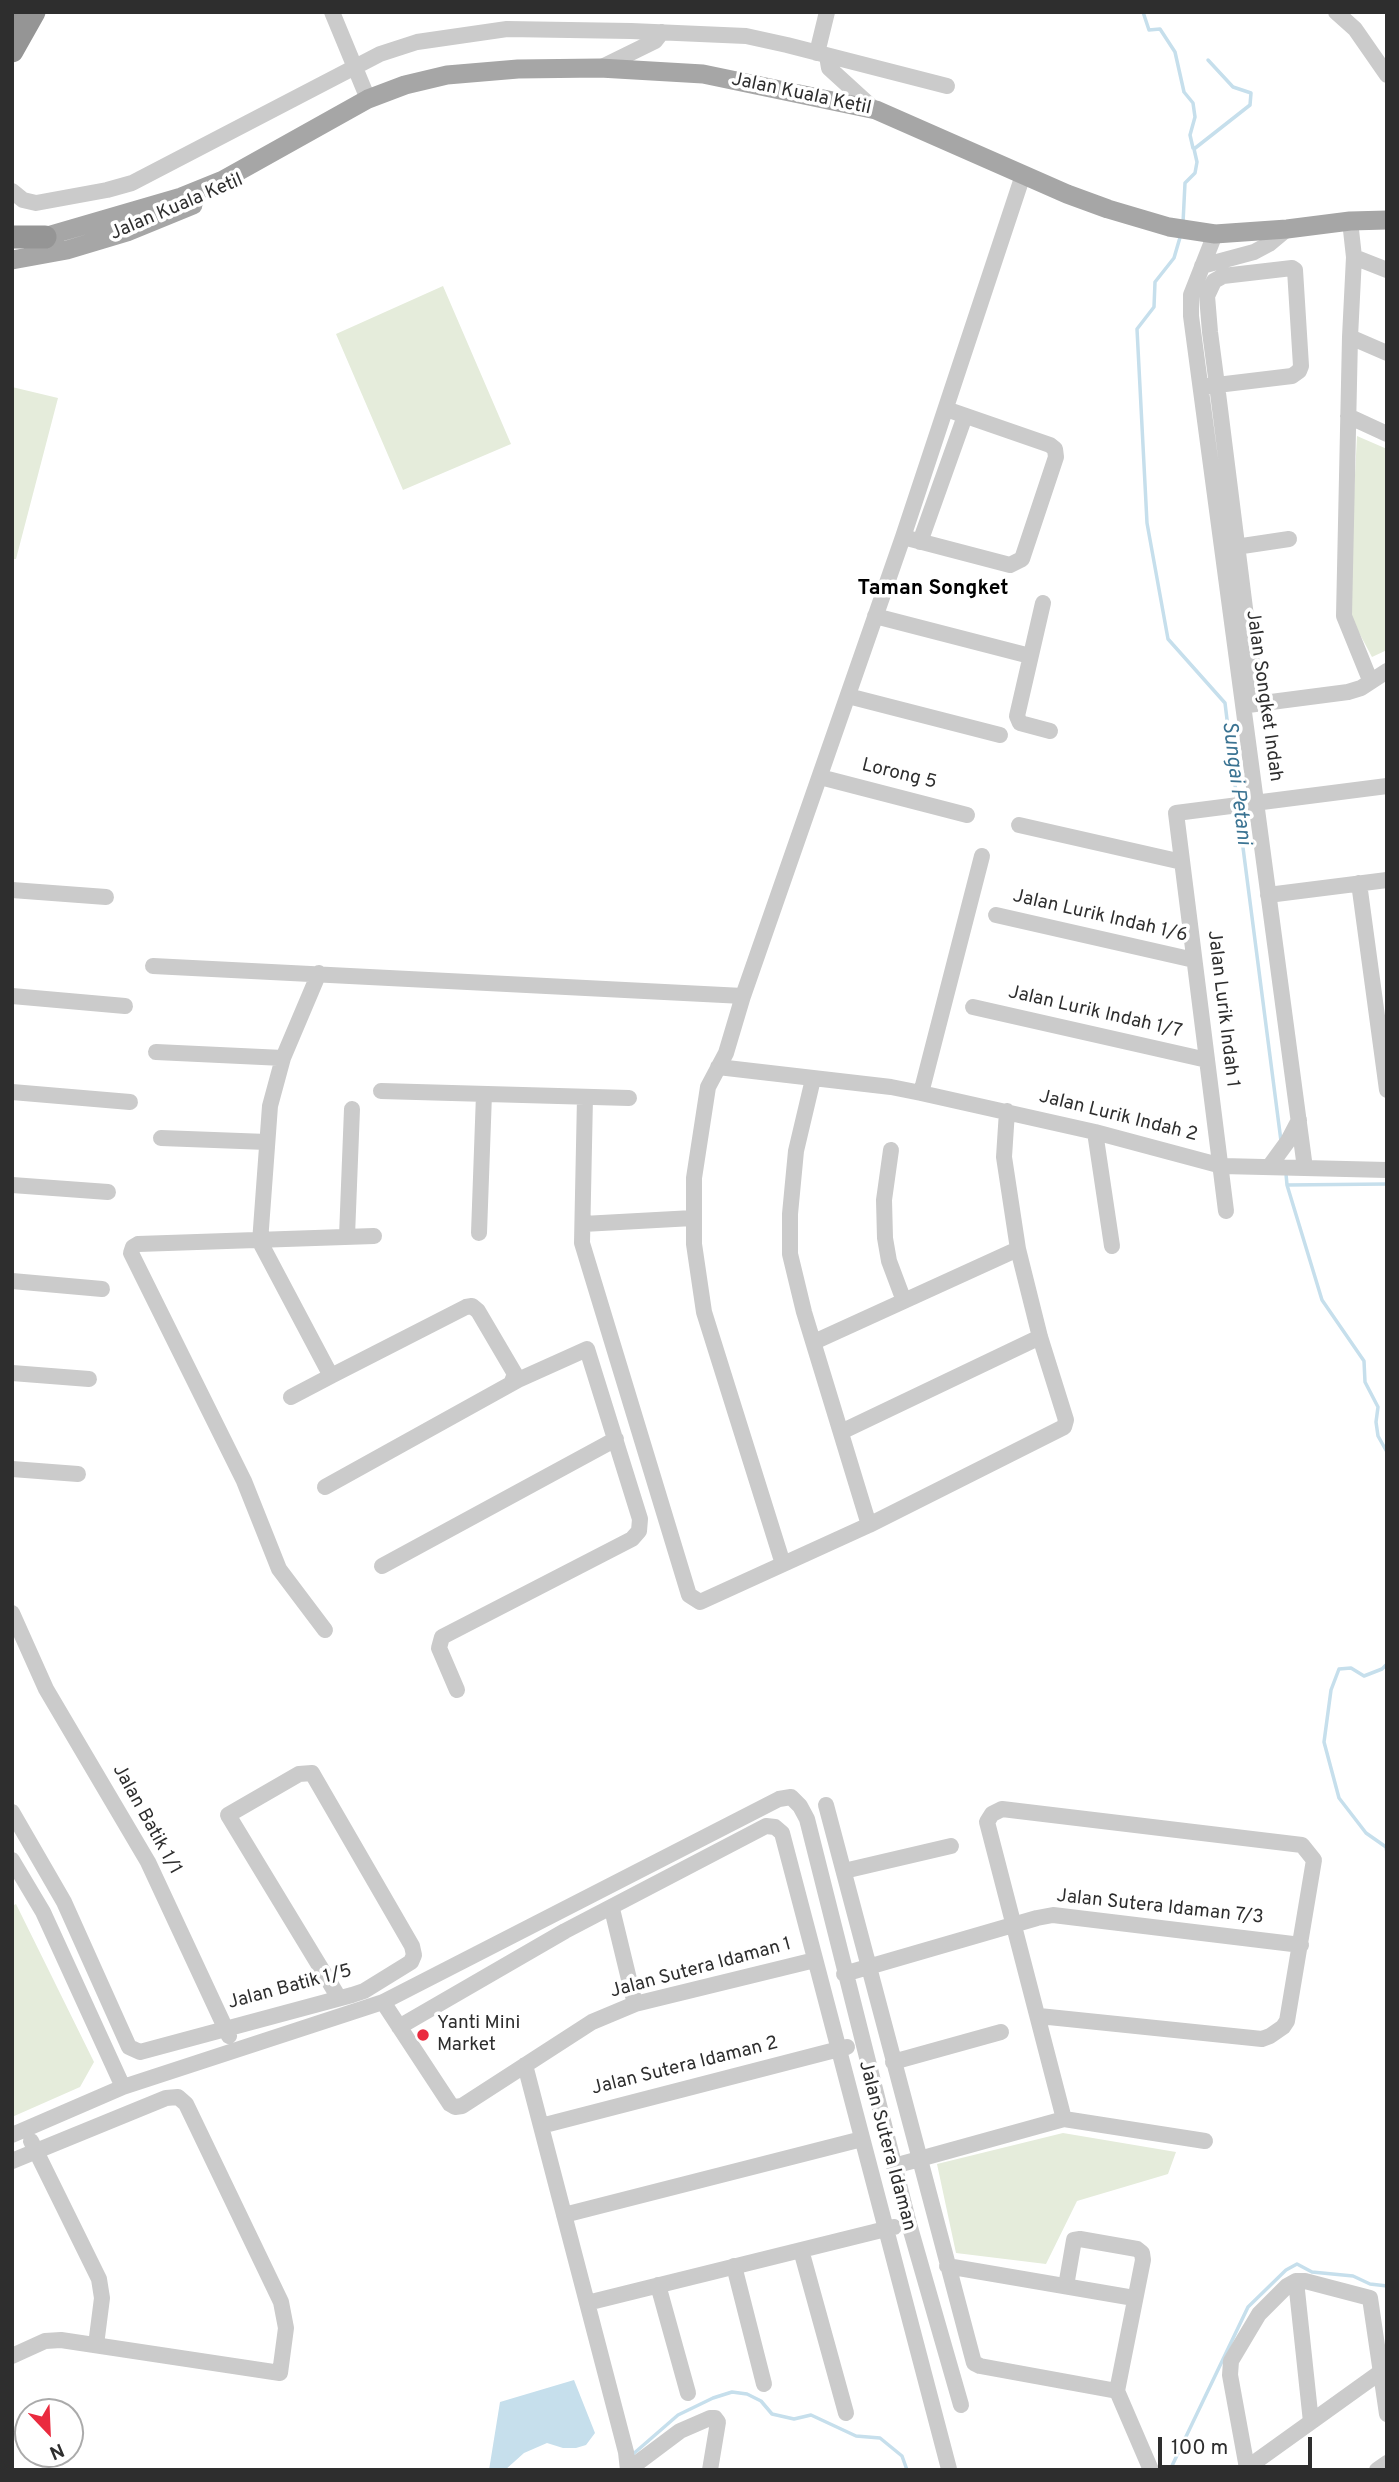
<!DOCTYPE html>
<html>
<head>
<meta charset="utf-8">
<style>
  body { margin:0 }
  #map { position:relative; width:1399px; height:2482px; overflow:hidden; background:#fff; font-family:Overpass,sans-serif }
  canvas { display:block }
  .frame { position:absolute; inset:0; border:14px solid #2e2e2e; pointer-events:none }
  .north { position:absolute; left:14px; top:2398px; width:70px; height:70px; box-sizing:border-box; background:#fff; border:2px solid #ababab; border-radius:50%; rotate:157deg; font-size:19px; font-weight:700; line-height:28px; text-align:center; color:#2e2e2e }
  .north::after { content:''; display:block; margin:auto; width:24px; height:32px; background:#ea2b3f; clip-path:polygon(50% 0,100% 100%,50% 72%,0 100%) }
  .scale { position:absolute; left:1158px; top:2437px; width:154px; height:32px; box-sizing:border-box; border:4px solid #2e2e2e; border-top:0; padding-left:9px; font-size:21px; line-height:24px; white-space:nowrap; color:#2e2e2e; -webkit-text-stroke:5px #fff; paint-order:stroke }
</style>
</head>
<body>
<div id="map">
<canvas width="1399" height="2482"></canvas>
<div class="frame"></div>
<div class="north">N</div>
<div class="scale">100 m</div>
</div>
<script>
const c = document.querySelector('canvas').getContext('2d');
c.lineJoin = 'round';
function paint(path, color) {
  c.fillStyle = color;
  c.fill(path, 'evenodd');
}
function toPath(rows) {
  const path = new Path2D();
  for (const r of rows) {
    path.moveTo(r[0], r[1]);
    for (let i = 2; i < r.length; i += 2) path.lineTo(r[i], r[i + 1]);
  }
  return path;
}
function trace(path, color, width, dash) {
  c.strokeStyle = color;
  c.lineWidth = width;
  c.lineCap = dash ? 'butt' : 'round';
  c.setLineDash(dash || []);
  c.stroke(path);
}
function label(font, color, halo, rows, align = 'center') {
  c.font = font + ' Overpass,sans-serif';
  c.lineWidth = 7;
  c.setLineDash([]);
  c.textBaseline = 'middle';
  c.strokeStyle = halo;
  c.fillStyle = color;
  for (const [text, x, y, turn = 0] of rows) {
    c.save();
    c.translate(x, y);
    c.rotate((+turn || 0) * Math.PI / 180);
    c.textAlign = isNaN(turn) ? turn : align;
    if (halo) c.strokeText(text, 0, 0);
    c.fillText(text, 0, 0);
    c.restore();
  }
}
const green = toPath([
  [443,286,511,444,403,490,336,334],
  [12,387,58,398,16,559,12,559],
  [1357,436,1387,449,1387,650,1372,657,1348,612],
  [16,1904,94,2062,80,2087,12,2117,12,1906],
  [1063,2133,1176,2152,1168,2174,1077,2201,1046,2264,956,2253,937,2164]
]);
const water = toPath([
  [574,2380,595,2433,586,2445,576,2448,563,2448,547,2443,524,2453,505,2470,489,2470,500,2402]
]);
const stream = toPath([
  [1143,12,1149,30,1160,29,1175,52,1184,92,1193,103,1195,117,1190,135,1193,148],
  [1183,223,1185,183,1195,173,1197,162,1194,149,1250,105,1251,93,1233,87,1208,60],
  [1181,234,1174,258,1155,282,1154,307,1137,329,1147,523,1168,639,1225,703,1237,801],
  [1238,809,1281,1141],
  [1286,1174,1287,1185,1387,1184],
  [1287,1185,1322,1300,1364,1361,1365,1382,1378,1407,1376,1422,1378,1436,1387,1452],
  [1387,1537,1387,1543],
  [1387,1664,1382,1669,1364,1676,1351,1668,1339,1669,1331,1690,1324,1742,1339,1798,1366,1833,1386,1847,1387,1853],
  [632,2455,678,2415,713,2398,732,2392,747,2394,761,2401,772,2414,794,2419,811,2415,856,2436,880,2438,902,2456,907,2470],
  [1170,2470,1248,2307,1286,2270,1297,2264,1312,2272,1353,2276,1370,2284,1387,2286]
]);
const minor = toPath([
  [332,12,368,99],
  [1336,12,1355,29,1387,75],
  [817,53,827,12],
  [827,56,829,68,875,110],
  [600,68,655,41,662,32],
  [12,191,23,200,36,203,107,190,132,183,380,54,417,42,507,29,631,31,746,36,787,45,947,86],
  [1350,221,1354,257,1350,337,1344,616,1370,680],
  [1215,234,1191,295,1191,316,1305,1168],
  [1354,257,1387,270],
  [1202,266,1254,252,1269,244,1287,229],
  [1350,337,1387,353],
  [1201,387,1217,385,1292,376,1299,371,1301,366,1295,270,1292,268,1223,276,1214,281,1207,296,1210,332,1217,385,1257,704],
  [1348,416,1387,434],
  [903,537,1010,565,1022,559,1056,457,1055,449,1050,445,946,409],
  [920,542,965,416],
  [1229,548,1289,539],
  [1043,603,1017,716,1020,723,1050,731],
  [875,616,1030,656],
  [848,696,1000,735],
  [1248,705,1348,692,1361,688,1387,671],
  [820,777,967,815],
  [1019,825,1182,862],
  [1359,883,1387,1090],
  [12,890,106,897],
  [1268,895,1387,880],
  [996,915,1194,960],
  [153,966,743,996,903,537,1023,175],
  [319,973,283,1058,270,1106,260,1242,331,1376,466,1307,472,1306,478,1311,515,1374,511,1384],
  [12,996,125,1006],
  [743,996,726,1053,708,1087,694,1178,694,1244,704,1312,783,1564],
  [973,1007,1207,1060],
  [156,1052,283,1058],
  [718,1067,891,1087,921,1093,1095,1132,1222,1166,1387,1170],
  [813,1079,796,1151,790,1214,790,1254,804,1312,869,1525],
  [381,1091,629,1098],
  [12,1092,130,1102],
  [921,1093,982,856],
  [585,1097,582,1243,689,1595,700,1602,869,1525,1064,1427,1066,1420,1040,1337,1018,1249,1004,1157,1007,1111],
  [1095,1132,1112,1246],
  [161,1138,267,1142],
  [891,1150,884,1200,885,1238,889,1261,904,1301],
  [1269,1167,1288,1141,1299,1120],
  [12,1185,108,1192],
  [1226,1211,1176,813,1387,786],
  [583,1224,693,1218],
  [479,1233,484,1094],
  [347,1236,352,1109],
  [12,1281,102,1289],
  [814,1342,1018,1249],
  [12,1373,89,1379],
  [291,1397,331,1376],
  [841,1432,1040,1337],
  [12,1469,78,1474],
  [325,1487,518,1380,587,1349,640,1519,639,1531,632,1539,442,1637,439,1648,457,1690],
  [382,1566,616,1439],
  [12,1613,46,1689,148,1862,229,2036],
  [325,1630,279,1569,244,1481,131,1253,133,1247,138,1244,374,1236],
  [826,1805,974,2363,980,2366,1117,2391],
  [12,1812,64,1902,129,2047,140,2052,352,1995,364,1991,411,1962,414,1955,412,1946,312,1773,299,1774,228,1815,339,1998],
  [12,1860,43,1912,123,2087],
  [844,1871,951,1846],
  [612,1909,635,2004],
  [844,1974,1037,1918,1053,1915,1301,1945],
  [383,2002,450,2104,455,2107,462,2106,592,2022,635,2004,815,1960],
  [1039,2016,1262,2039,1270,2036,1283,2027,1287,2021,1314,1860,1302,1845,1002,1809,992,1814,987,1822,1064,2119],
  [399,2027,565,1931,766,1826,775,1827,782,1833,949,2469],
  [893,2062,1001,2032],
  [525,2065,626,2452,628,2470],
  [541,2126,847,2047],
  [12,2135,123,2087,383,2002,779,1799,791,1797,800,1806,807,1819,909,2224,961,2405],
  [31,2141,99,2279,102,2298,96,2345],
  [12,2161,166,2098,178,2097,186,2104,281,2302,286,2328,280,2373,61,2340,45,2341,12,2356],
  [894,2166,1064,2119,1205,2141],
  [564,2215,862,2139],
  [801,2250,846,2413],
  [734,2266,764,2384],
  [947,2266,1134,2298],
  [1296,2281,1311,2422],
  [658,2285,688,2393],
  [1066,2286,1074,2240,1080,2239,1137,2249,1142,2253,1143,2260,1117,2391,1151,2470],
  [587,2303,894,2227],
  [1247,2468,1230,2375,1231,2361,1259,2314,1287,2286,1296,2281,1305,2281,1370,2298,1387,2414],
  [628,2470,680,2431,710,2418,715,2418,718,2422,710,2470],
  [1244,2470,1382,2371],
  [1377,2470,1387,2463]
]);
const major = toPath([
  [30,241,181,197,223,180,368,99,405,85,447,75,518,69,600,68,703,74,876,110,1067,194,1108,209,1169,227,1215,234,1287,229,1350,221,1387,220],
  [12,260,67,250,127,232,193,205]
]);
const highway = toPath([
  [12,14,13,12],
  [12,51,34,12],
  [12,237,45,237]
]);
const markers = [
  [423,2035,7,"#ea2b3f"]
];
const streetNames = [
  ["Jalan Kuala Ketil",801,95,12],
  ["Jalan Kuala Ketil",177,208,-23],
  ["Jalan Songket Indah",1263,696,82],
  ["Lorong 5",899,775,14],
  ["Jalan Lurik Indah 1/6",1100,917,13],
  ["Jalan Lurik Indah 1",1222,1009,83],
  ["Jalan Lurik Indah 1/7",1095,1013,13],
  ["Jalan Lurik Indah 2",1118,1117,14],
  ["Jalan Batik 1/1",146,1820,61],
  ["Jalan Sutera Idaman 7/3",1160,1908,6],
  ["Jalan Sutera Idaman 1",701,1969,-15],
  ["Jalan Batik 1/5",290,1988,-15],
  ["Jalan Sutera Idaman 2",685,2067,-14],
  ["Jalan Sutera Idaman",886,2146,75]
];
const poiNames = [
  ["Yanti Mini",437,2024],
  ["Market",437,2046]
];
const neighbourhoodNames = [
  ["Taman Songket",933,590]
];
const waterNames = [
  ["Sungai Petani",1235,783,83]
];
paint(green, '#e5ecdb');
paint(water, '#c6dfec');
trace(stream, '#c6dfec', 3.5);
trace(minor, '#cbcbcb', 16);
trace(major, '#a6a6a6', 19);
trace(highway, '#959595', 23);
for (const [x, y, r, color] of markers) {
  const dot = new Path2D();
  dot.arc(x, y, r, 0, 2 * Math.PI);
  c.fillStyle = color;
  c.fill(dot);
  trace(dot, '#fff', 2.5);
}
label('19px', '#2e2e2e', '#fff', streetNames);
label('19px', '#2e2e2e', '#fff', poiNames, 'left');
label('bold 21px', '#000', '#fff', neighbourhoodNames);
label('italic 21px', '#3a7392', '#fff', waterNames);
</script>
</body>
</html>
